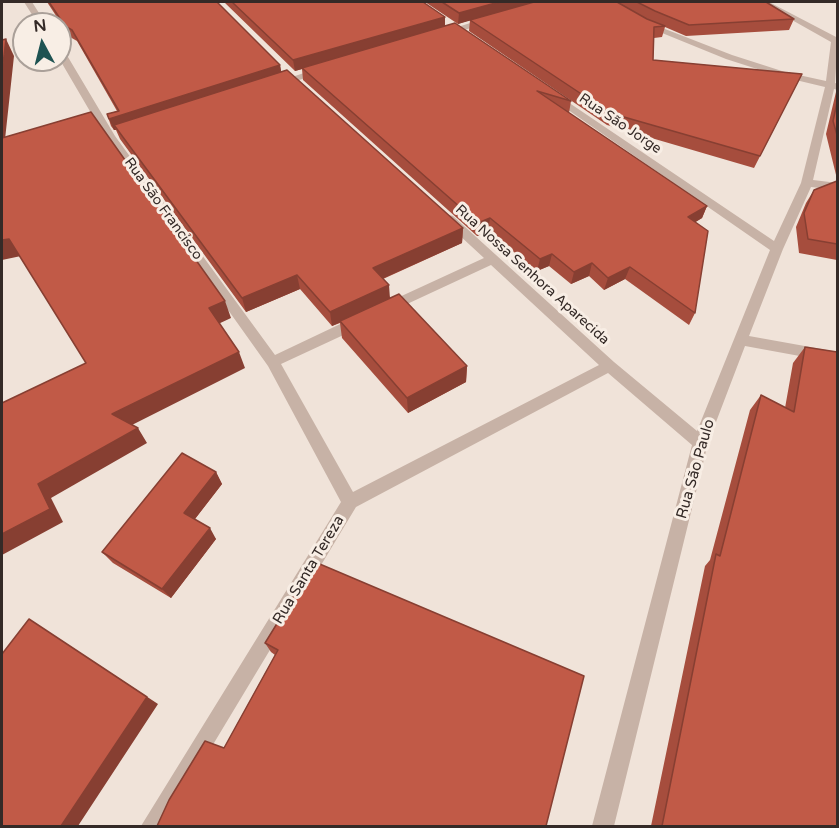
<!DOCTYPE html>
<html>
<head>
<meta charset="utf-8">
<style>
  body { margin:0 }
  #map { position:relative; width:839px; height:828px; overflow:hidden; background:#f0e3d9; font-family:"Varela Round",sans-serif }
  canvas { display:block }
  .frame { position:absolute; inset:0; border:3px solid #342a27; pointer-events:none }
  .north { position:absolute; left:12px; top:12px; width:60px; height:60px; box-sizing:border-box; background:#f8eee5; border:2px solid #aaa099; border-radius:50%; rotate:353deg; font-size:16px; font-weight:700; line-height:24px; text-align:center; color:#342a27 }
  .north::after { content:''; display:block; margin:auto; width:21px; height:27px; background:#1e5352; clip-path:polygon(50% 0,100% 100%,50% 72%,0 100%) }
</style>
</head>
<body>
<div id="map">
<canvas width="839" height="828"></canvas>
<div class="frame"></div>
<div class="north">N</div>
</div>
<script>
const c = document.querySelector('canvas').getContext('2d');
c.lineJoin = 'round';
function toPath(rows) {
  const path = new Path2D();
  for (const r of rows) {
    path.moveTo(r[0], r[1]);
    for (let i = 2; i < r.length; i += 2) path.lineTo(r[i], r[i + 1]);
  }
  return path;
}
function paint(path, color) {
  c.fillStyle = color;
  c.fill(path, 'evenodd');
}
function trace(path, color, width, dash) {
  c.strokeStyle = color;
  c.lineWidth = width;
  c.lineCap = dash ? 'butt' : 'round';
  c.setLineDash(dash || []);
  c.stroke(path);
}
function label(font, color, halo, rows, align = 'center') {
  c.font = font + ' "Varela Round",sans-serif';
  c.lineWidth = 6;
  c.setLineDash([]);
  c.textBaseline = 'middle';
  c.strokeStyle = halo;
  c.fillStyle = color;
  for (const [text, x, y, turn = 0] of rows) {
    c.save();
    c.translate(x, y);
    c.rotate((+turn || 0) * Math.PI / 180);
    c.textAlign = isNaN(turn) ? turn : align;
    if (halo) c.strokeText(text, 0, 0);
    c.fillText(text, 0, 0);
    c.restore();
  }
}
const minor = toPath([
  [24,2,32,2,46,24,38,24,24,2],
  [760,2,769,2,838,38,835,83,838,84,838,90,834,89,813,180,838,183,838,190,811,187,783,249,749,336,838,352,838,363,745,346,708,443,614,826,592,826,692,445,608,373,356,507,164,826,141,826,341,502,268,366,105,137,60,60,60,49,65,52,115,136,275,355,355,317,365,317,367,321,365,325,281,364,353,492,599,365,491,265,392,311,382,311,380,308,382,305,484,258,445,222,445,216,449,215,453,216,614,362,697,431,770,250,548,96,556,94,774,241,801,183,825,87,779,76,726,59,640,24,647,22,732,55,785,72,826,81,831,42,760,2],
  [489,17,493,20,492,22,443,36,439,33,489,17],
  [322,67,325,68,325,72,276,87,271,84,322,67]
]);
const wall = toPath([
  [47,2,217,2,280,65,281,72,463,228,462,243,383,279,390,298,467,366,466,382,408,413,342,338,340,323,332,326,300,289,246,312,120,139,116,130,114,130,111,126,107,114,117,111,77,41,70,37],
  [224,2,423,2,445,26,571,101,569,113,707,206,702,218,695,222,695,313,689,325,625,279,604,290,589,276,571,284,549,266,537,271,488,231,477,236,303,80,302,69,295,71],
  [425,2,766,2,794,19,789,30,686,36,665,27,662,37,654,38,653,60,802,74,754,168,607,125,469,31,470,20,458,24],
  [837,88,837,179,826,134,836,92],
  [837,181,837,260,799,253,796,227,806,203,814,190],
  [805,347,837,826,651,826,705,566,710,560,750,410,761,395,785,408,793,363],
  [216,472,222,484,195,519,216,539,171,598,113,563,102,552],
  [315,562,546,826,224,748,275,655,271,652,265,643]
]);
const shadedWall = toPath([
  [499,2,536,2,458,24,459,13],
  [445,17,445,28,302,68,302,69,295,71,293,60],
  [6,39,14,56,3,158,2,156,2,72],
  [280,65,282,76,114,125,116,130,114,130,109,119],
  [707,206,702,218,683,230,688,217],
  [490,218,488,231,477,236,478,223],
  [463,228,462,243,375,282,373,268],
  [9,239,21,256,2,260,2,240],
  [552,254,549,266,537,271,540,259],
  [592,263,589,276,571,284,574,272],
  [630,267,625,279,604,290,608,278],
  [297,275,300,289,246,312,242,298],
  [389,285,390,299,332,326,330,312],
  [225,301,231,318,216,325,209,308],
  [239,352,245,368,122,430,112,414],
  [467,366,466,382,408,413,407,398],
  [138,428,147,443,51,498,63,522,2,555,2,534,38,484],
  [216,472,222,484,191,524,184,513],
  [210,528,216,539,171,598,162,589],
  [29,619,158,704,78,826,61,826]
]);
const building = toPath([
  [49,2,217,2,280,65,109,119,107,114,119,111,72,30,65,26,49,2],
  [232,2,423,2,445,17,293,60,232,2],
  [442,2,499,2,459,13,442,2],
  [534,2,617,2,647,19,665,26,654,27,653,60,802,74,760,156,610,113,470,20,534,2],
  [637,2,766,2,794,19,689,25,655,11,637,2],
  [455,23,571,101,537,91,707,206,688,217,708,231,695,313,630,267,608,278,592,263,574,272,552,254,540,259,490,218,478,223,302,68,455,23],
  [6,39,2,72,2,40,6,39],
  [287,70,463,228,373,268,389,285,330,312,297,275,242,298,114,125,287,70],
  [837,103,837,135,833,121,837,103],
  [91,112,225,301,209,308,239,352,112,414,138,428,38,484,50,509,2,534,2,403,86,363,9,239,2,240,2,138,91,112],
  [837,181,837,244,808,239,804,213,814,190,837,181],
  [399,294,467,366,407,398,340,321,399,294],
  [805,347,837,352,837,826,662,826,716,554,720,556,761,395,794,412,805,347],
  [182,453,216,472,184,513,210,528,162,589,102,552,182,453],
  [315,562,584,676,546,826,157,826,169,800,205,741,224,748,278,650,265,643,315,562],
  [29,619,147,697,61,826,2,826,2,654,29,619]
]);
const farStreetnames = [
  ["Rua São Jorge",620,124,34],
  ["Rua São Francisco",163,209,54],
  ["Rua Nossa Senhora Aparecida",532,275,42]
];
const streetNames = [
  ["Rua São Paulo",696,469,-74],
  ["Rua Santa Tereza",309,570,-59]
];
paint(minor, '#c7b2a6');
paint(wall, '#a64d3d');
paint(shadedWall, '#873f32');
paint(building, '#c15a47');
trace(building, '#873f32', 1.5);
label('14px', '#342a27', '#f8eee5', farStreetnames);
label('15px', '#342a27', '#f8eee5', streetNames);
</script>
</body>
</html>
